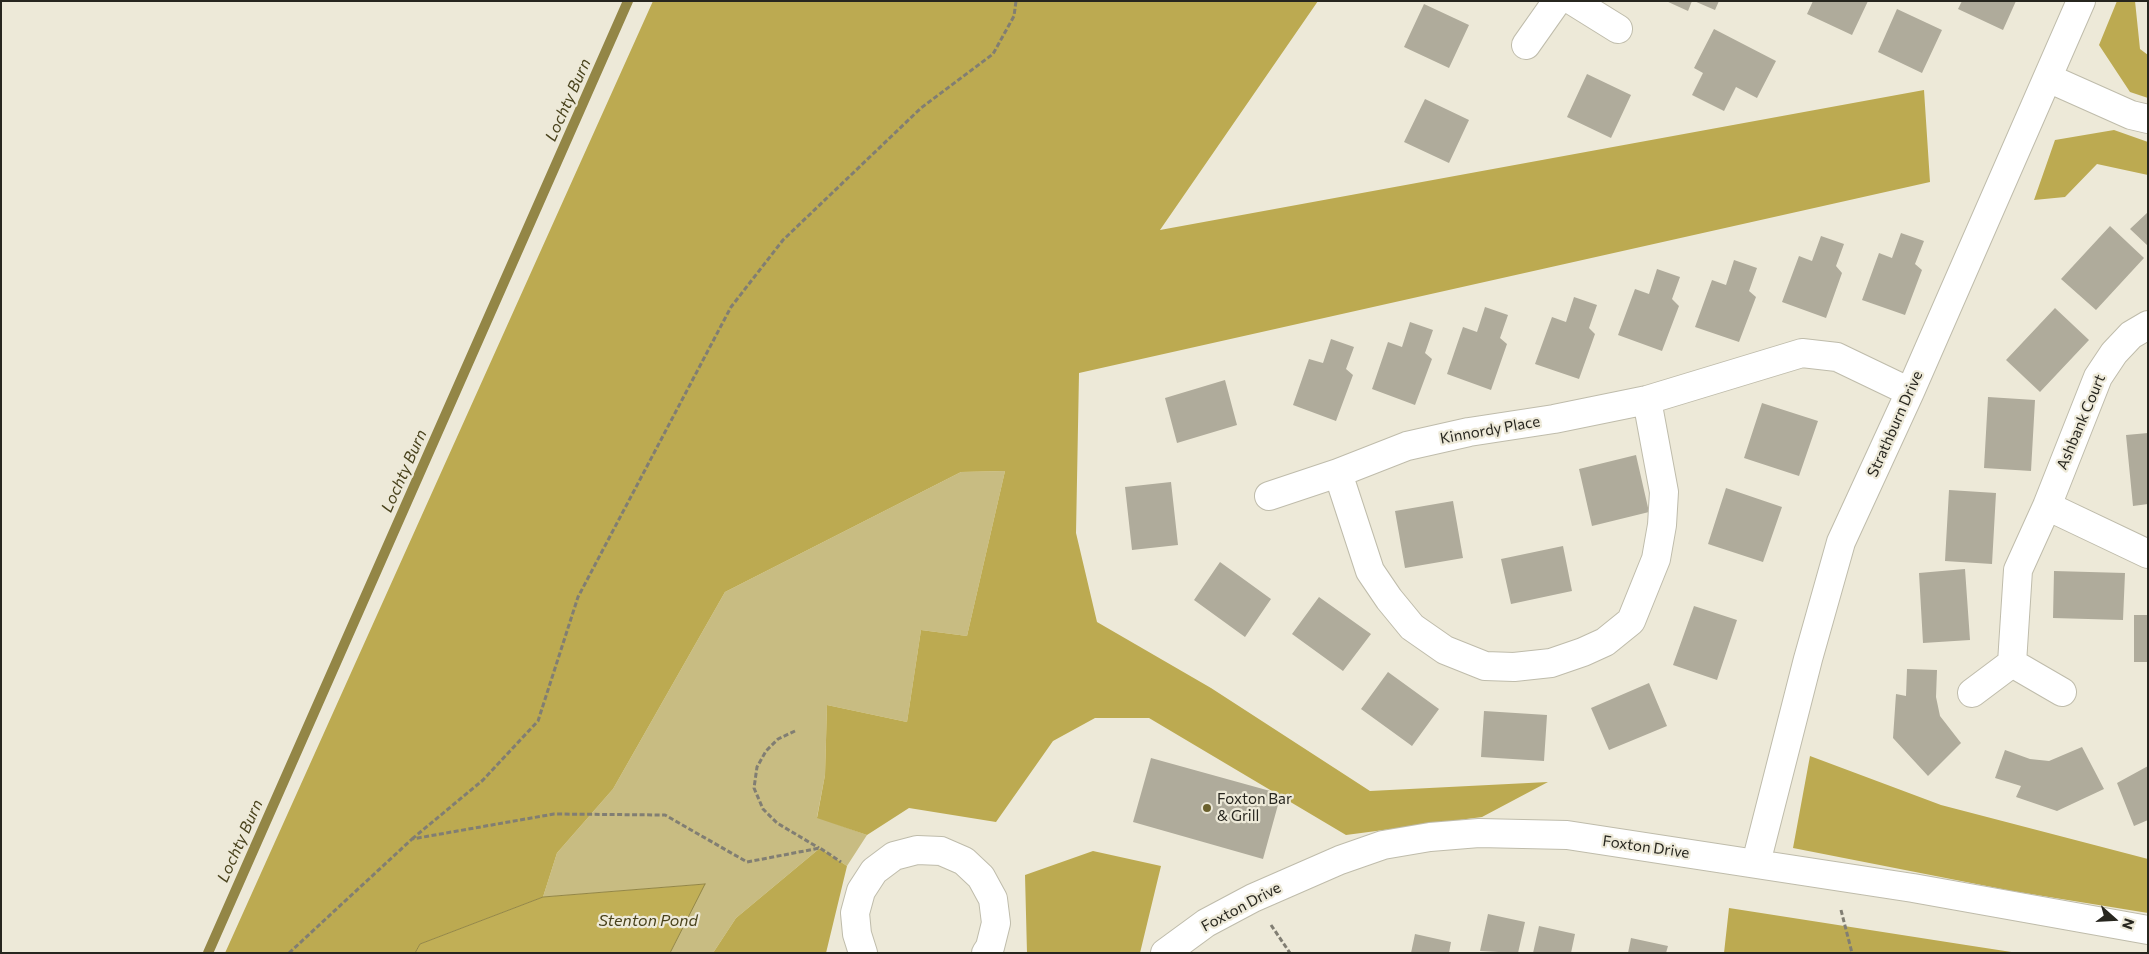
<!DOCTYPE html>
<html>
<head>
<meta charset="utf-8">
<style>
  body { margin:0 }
  #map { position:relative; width:2149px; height:954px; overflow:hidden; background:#ede9d8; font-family:Commissioner,sans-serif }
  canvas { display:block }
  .frame { position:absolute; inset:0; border:2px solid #27261f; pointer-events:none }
  .north { position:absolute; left:2089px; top:894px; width:50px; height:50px; -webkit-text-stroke:4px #ede9d8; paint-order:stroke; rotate:109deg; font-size:14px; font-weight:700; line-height:20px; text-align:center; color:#27261f }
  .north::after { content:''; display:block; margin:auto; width:18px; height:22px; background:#27261f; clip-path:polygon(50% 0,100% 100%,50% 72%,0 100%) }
</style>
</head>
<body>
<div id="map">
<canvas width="2149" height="954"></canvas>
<div class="frame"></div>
<div class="north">N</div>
</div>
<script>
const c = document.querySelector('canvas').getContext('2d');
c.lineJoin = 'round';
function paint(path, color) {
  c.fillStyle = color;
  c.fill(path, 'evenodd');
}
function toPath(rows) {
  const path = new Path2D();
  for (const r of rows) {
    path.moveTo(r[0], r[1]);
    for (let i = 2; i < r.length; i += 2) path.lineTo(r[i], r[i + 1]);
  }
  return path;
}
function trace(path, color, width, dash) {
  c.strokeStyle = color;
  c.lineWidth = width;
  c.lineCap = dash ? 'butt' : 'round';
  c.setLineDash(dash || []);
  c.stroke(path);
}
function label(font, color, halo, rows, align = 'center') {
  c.font = font + ' Commissioner,sans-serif';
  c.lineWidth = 4.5;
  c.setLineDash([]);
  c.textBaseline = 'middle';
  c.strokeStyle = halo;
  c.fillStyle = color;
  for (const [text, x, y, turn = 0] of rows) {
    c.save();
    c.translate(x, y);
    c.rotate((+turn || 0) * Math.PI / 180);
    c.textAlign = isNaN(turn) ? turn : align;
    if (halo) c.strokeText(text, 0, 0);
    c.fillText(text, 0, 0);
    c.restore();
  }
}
const green = toPath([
  [1005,471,967,636,921,630,907,722,827,705,825,775,817,817,867,835,847,866,820,848,736,918,713,953,670,953,704,884,543,897,557,853,613,789,725,592,961,472]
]);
const forest = toPath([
  [653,1,1318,1,1160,230,1924,90,1930,182,1079,373,1076,533,1097,622,1211,688,1370,791,1548,782,1482,817,1346,835,1149,718,1095,718,1053,741,996,822,909,808,867,835,817,818,825,775,827,705,907,722,921,630,967,636,1005,471,961,472,725,592,613,789,557,853,543,897,420,944,415,953,225,953],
  [2117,1,2135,1,2140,49,2148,55,2148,98,2130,92,2099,45],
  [2114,130,2148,142,2148,175,2097,164,2065,197,2034,200,2055,140],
  [1810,756,1941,805,2148,859,2148,913,2012,891,1793,848],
  [820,848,847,866,826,953,713,953,736,918],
  [1093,851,1161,866,1140,953,1027,953,1025,875],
  [1729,908,1966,945,2018,953,1724,953]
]);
const water = toPath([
  [705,884,670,953,415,953,420,944,543,897,705,884]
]);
const stream = toPath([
  [208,953,628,1]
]);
const building = toPath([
  [1666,1,1692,1,1688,11],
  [1694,1,1719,1,1715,10],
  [1813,1,1868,1,1852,35,1807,14],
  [1962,1,2016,1,2003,30,1958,9],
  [1424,4,1469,25,1449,68,1404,47],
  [1897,9,1942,30,1922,73,1878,52],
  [1714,29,1776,61,1757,98,1736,87,1724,111,1692,95,1703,73,1694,68],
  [1587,74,1631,95,1611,138,1567,117],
  [1425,99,1469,120,1449,163,1404,142],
  [2148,212,2148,246,2130,229],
  [2110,226,2144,258,2096,310,2061,279],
  [1901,233,1924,241,1915,264,1922,270,1905,315,1862,300,1879,253,1892,258],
  [1821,236,1844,244,1836,266,1842,273,1826,318,1782,302,1799,256,1812,261],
  [1734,260,1757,268,1749,291,1756,297,1739,342,1695,327,1712,280,1726,285],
  [1657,269,1680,277,1672,299,1679,306,1662,351,1618,335,1635,289,1649,294],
  [1574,297,1597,305,1589,328,1595,334,1579,379,1535,364,1552,317,1566,322],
  [1485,307,1508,315,1500,338,1507,344,1491,390,1447,374,1463,327,1477,332],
  [2055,308,2089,340,2040,392,2006,360],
  [1410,322,1433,330,1425,353,1432,359,1415,405,1372,389,1388,342,1402,347],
  [1331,339,1354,347,1346,369,1353,375,1336,421,1293,405,1309,359,1323,363],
  [1225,380,1237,425,1177,443,1165,398],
  [1988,397,2035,400,2031,471,1984,468],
  [1762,403,1818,421,1799,476,1744,458],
  [2148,433,2148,504,2133,506,2126,435],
  [1636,455,1649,512,1592,526,1579,469],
  [1171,482,1178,545,1132,550,1125,487],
  [1726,488,1782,507,1763,562,1708,544],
  [1949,490,1996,493,1992,564,1945,561],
  [1453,501,1463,558,1405,568,1395,511],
  [1563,546,1572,591,1511,604,1501,559],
  [1220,562,1271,599,1245,637,1194,600],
  [1965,569,1970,640,1923,643,1919,573],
  [2054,571,2125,573,2123,620,2053,618],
  [1319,597,1371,634,1343,671,1292,634],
  [1694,606,1737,620,1717,680,1673,665],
  [2134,615,2148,615,2148,662,2134,662],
  [1907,669,1937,670,1936,697,1940,716,1961,743,1928,776,1893,738,1896,694,1906,696],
  [1388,672,1439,709,1412,746,1361,709],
  [1649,683,1667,726,1609,750,1591,708],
  [1484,711,1547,715,1544,761,1481,757],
  [2082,747,2104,789,2057,811,2016,797,2021,786,1995,778,2005,750,2030,759,2049,761],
  [1151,758,1281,794,1263,859,1133,822],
  [2148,766,2148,820,2134,826,2117,783],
  [1488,914,1525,922,1518,953,1480,951],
  [1539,926,1575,934,1571,953,1533,953],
  [1415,934,1451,942,1449,953,1411,953],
  [1631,938,1668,946,1666,953,1628,953]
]);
const path = toPath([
  [795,731,778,739,766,751,757,767,754,788,763,809,777,823,819,848],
  [412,839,483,780,538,721,578,597,731,307,783,240,921,108,993,54,1014,16,1016,1],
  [1841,910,1852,953],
  [1271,925,1290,953],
  [289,953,412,839,554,814,665,815,747,862,820,848,841,862]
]);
const minor = toPath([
  [1573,1,1618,29],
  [1526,45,1557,1],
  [2048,78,2131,115,2148,119],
  [1338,473,1370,571,1389,599,1412,627,1445,650,1485,666,1514,667,1551,663,1583,652,1605,642,1631,621,1656,559,1662,525,1664,492,1647,400],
  [1269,496,1338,473,1407,446,1469,432,1554,419,1647,400,1802,353,1837,357,1910,392],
  [2047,506,2148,554],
  [2012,663,2018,570,2047,506,2098,377,2114,353,2131,335,2148,325],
  [1972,693,2012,663,2062,692],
  [1756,863,1808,659,1841,542,1910,392,2081,1],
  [863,953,857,934,855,913,861,891,874,871,894,856,917,850,941,851,964,861,981,877,993,899,996,923,990,947,986,953],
  [1165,953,1206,923,1253,898,1340,860,1383,845,1430,837,1479,833,1567,835,1913,888,2148,930]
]);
const markers = [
  [1207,808,5,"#6a602c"]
];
const streetNames = [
  ["Ashbank Court",2081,422,-67],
  ["Strathburn Drive",1895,424,-66],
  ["Kinnordy Place",1490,430,-10],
  ["Foxton Drive",1646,847,8],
  ["Foxton Drive",1241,907,-28]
];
const poiNames = [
  ["Foxton Bar",1217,799],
  ["& Grill",1217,816]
];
const waterNames = [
  ["Lochty Burn",568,100,-66],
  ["Lochty Burn",404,471,-66],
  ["Lochty Burn",240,841,-66],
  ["Stenton Pond",648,921]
];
paint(green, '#c8bc82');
paint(forest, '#bcaa51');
paint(water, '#c1af56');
trace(water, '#938646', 1);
trace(stream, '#938646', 10);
paint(building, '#afab9b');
trace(minor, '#bfbcab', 30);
trace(path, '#817e73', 3, [5, 2.5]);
trace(minor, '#fff', 28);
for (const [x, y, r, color] of markers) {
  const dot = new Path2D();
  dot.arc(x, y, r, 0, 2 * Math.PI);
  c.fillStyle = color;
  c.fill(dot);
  trace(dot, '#ede9d8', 2);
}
label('15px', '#27261f', '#ede9d8', streetNames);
label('15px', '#27261f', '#ede9d8', poiNames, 'left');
label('italic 16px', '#49421c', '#ede9d8', waterNames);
</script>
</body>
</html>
